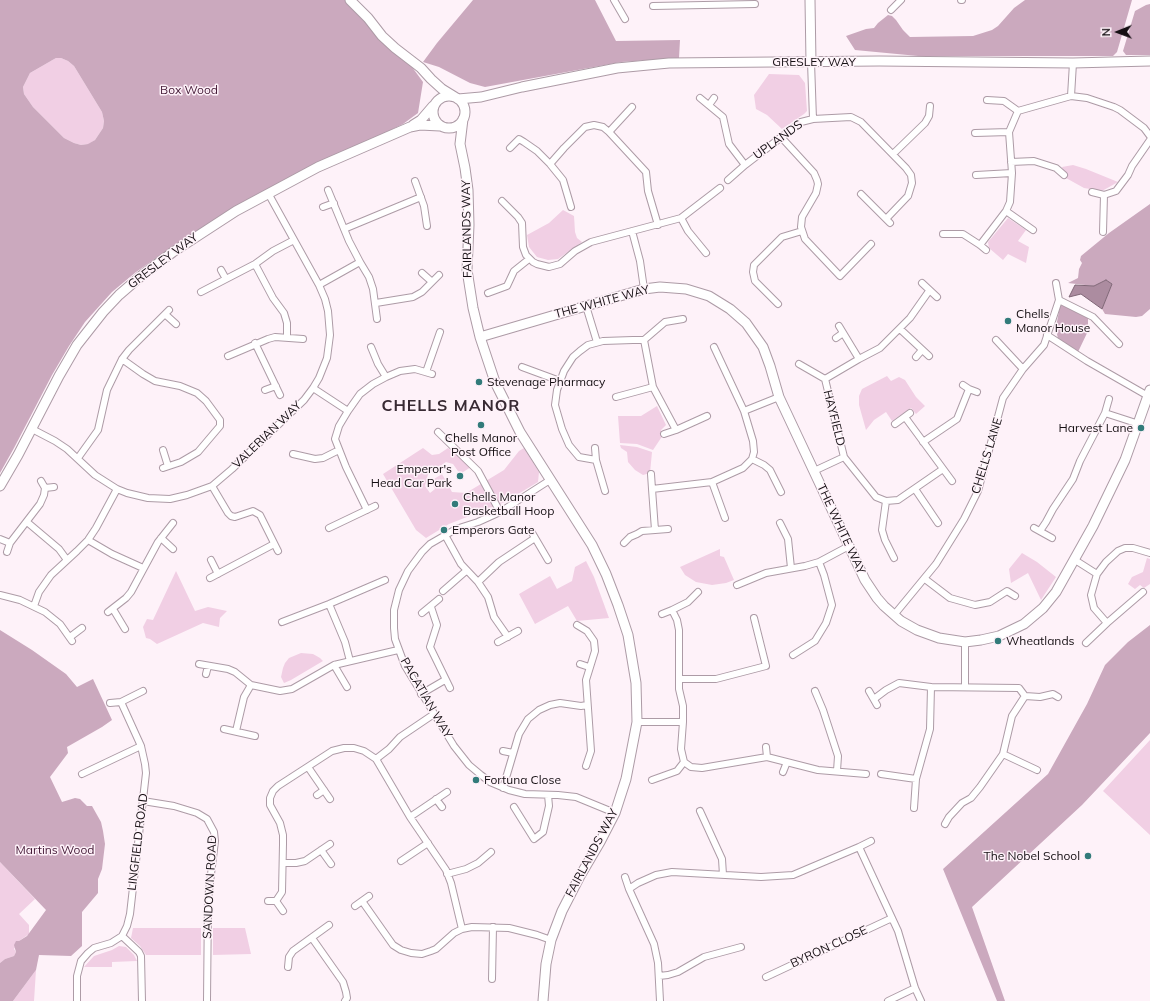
<!DOCTYPE html>
<html>
<head>
<meta charset="utf-8">
<style>
  body { margin:0 }
  #map { position:relative; width:1150px; height:1001px; overflow:hidden; background:#fef2f9; font-family:Mulish,sans-serif }
  canvas { display:block }
  .north { position:absolute; left:1098px; top:12px; width:40px; height:40px; -webkit-text-stroke:3px #fef2f9; paint-order:stroke; rotate:269deg; font-size:11px; font-weight:700; line-height:16px; text-align:center; color:#150f13 }
  .north::after { content:''; display:block; margin:auto; width:14px; height:18px; background:#150f13; clip-path:polygon(50% 0,100% 100%,50% 72%,0 100%) }
</style>
</head>
<body>
<div id="map">
<canvas width="1150" height="1001"></canvas>
<div class="north">N</div>
</div>
<script>
const c = document.querySelector('canvas').getContext('2d');
c.lineJoin = 'round';
function paint(path, color) {
  c.fillStyle = color;
  c.fill(path, 'evenodd');
}
function toPath(rows) {
  const path = new Path2D();
  for (const r of rows) {
    if (r.length === 3) {
      path.moveTo(r[0] + r[2], r[1]);
      path.arc(r[0], r[1], r[2], 0, 2 * Math.PI);
      continue;
    }
    path.moveTo(r[0], r[1]);
    for (let i = 2; i < r.length; i += 2) path.lineTo(r[i], r[i + 1]);
  }
  return path;
}
function trace(path, color, width, dash) {
  c.strokeStyle = color;
  c.lineWidth = width;
  c.lineCap = dash ? 'butt' : 'round';
  c.setLineDash(dash || []);
  c.stroke(path);
}
function label(font, color, halo, rows, align = 'center') {
  c.font = font + ' Mulish,sans-serif';
  c.lineWidth = 3;
  c.setLineDash([]);
  c.textBaseline = 'middle';
  c.strokeStyle = halo;
  c.fillStyle = color;
  for (const [text, x, y, turn = 0] of rows) {
    c.save();
    c.translate(x, y);
    c.rotate((+turn || 0) * Math.PI / 180);
    c.textAlign = isNaN(turn) ? turn : align;
    if (halo) c.strokeText(text, 0, 0);
    c.fillText(text, 0, 0);
    c.restore();
  }
}
const green = toPath([
  [56,58,61,58,68,61,74,66,102,112,104,121,103,128,95,140,89,144,81,145,74,143,64,138,33,107,24,94,23,87,30,73],
  [769,74,799,75,805,83,807,111,804,114,782,129,767,115,756,109,754,95],
  [1073,165,1086,169,1118,182,1102,191,1084,188,1066,178,1062,167],
  [563,210,574,216,575,232,577,238,582,242,558,259,548,260,537,257,529,247,527,235,549,223],
  [1008,218,1026,230,1018,241,1029,247,1026,263,1008,254,1003,260,989,248,988,242],
  [887,376,891,381,899,377,905,380,916,397,925,406,916,414,911,408,892,421,886,412,874,420,866,430,859,405,859,396,862,389],
  [657,406,666,425,661,430,663,435,653,450,637,444,620,443,618,416,641,416],
  [620,445,637,447,652,452,650,473,643,475,635,470,628,462,627,452,621,448],
  [423,448,432,455,439,454,448,448,471,467,460,474,453,464,446,462,428,474,425,486,430,493,435,489,433,485,434,479,442,474,452,492,466,493,504,470,519,451,524,448,539,472,538,482,505,502,449,524,426,538,416,530,383,474],
  [720,549,720,556,724,557,734,580,726,583,712,585,696,582,685,575,680,567],
  [1022,553,1037,562,1056,577,1041,600,1028,573,1011,583,1009,569],
  [1147,558,1150,559,1150,584,1144,588,1140,585,1135,589,1128,584,1132,577,1143,572],
  [586,561,594,577,609,618,577,621,568,606,535,624,519,594,550,576,557,589,572,581,575,567],
  [176,571,195,611,208,607,227,611,220,618,219,627,203,623,157,644,150,639,146,638,143,627,147,619,153,620],
  [301,653,313,654,320,658,323,661,291,680,284,683,281,677,283,668,285,663,289,658],
  [1150,740,1150,835,1103,791],
  [0,862,35,899,19,914,29,925,29,934,19,941,14,949,16,952,14,956,5,959,0,963],
  [133,928,201,928,201,955,146,955,140,946,131,938],
  [213,928,245,928,251,954,213,955],
  [119,946,126,947,134,955,137,961,112,962,112,967,84,967,94,956,112,950],
  [36,970,34,1001,13,1001]
]);
const forest = toPath([
  [0,0,345,0,354,6,381,41,412,67,423,82,418,113,403,124,234,208,169,249,136,272,112,292,85,322,69,346,52,375,14,448,0,473],
  [56,58,61,58,68,61,74,66,102,112,104,121,103,128,95,140,88,144,81,145,74,143,64,138,33,107,24,94,23,87,30,73],
  [473,0,595,0,616,41,680,40,679,58,621,62,485,87,470,83,439,67,423,62,437,43],
  [1025,0,1132,0,1117,52,1113,56,918,56,855,50,846,36,866,29,874,28,878,23,888,15,892,16,896,20,903,30,910,37,973,36,992,30,998,26,1014,8],
  [1150,4,1150,55,1126,55,1123,51,1135,11,1146,5],
  [1150,204,1150,309,1142,316,1136,317,1105,314,1102,309,1112,284,1106,280,1094,286,1068,283,1078,278,1079,269,1082,263,1080,260,1081,256,1109,233],
  [1065,304,1088,317,1088,331,1078,352,1062,342,1058,339,1057,334,1056,327,1060,306],
  [1150,625,1150,733,1082,805,972,907,1005,1001,997,1001,943,869,1048,774,1087,704,1105,665,1128,642],
  [0,630,32,650,66,674,77,687,93,679,112,720,102,727,67,747,68,753,50,777,62,802,75,798,80,799,87,806,92,806,101,822,103,831,105,844,102,869,98,879,98,893,82,912,82,946,71,956,39,955,36,970,13,1001,0,1001,0,963,5,959,14,956,16,952,14,945,16,941,19,941,27,936,46,910,0,862]
]);
const water = toPath([
  [1106,280,1112,284,1102,309,1081,294,1069,297,1075,285,1094,286,1106,280]
]);
const street = toPath([
  [614,0,625,19],
  [961,0,962,0],
  [653,6,755,4],
  [891,10,901,0],
  [811,62,813,119],
  [1071,96,1073,63],
  [700,98,723,117,729,144,745,165],
  [987,100,1004,101,1018,111],
  [709,105,714,98],
  [609,132,632,107],
  [975,133,1009,132],
  [781,137,814,173,817,180,818,184,816,193,802,217,801,227,805,239,840,276,871,244],
  [510,148,519,139,524,142,537,151,550,164,563,180,571,207],
  [893,154,925,123,929,116,930,106],
  [1011,162,1034,161,1056,168,1064,175],
  [550,164,564,148,585,127,594,125,603,127,609,132,646,172,648,191,658,225],
  [976,175,1012,173],
  [728,180,745,165,801,122,813,119,851,117,861,122,906,168,911,175,912,183,908,196,886,219,890,223],
  [415,181,424,206,427,226],
  [1092,192,1104,195,1116,191,1128,175,1132,166,1150,140],
  [861,194,886,219],
  [502,201,518,217,522,223,523,247,526,255,533,262,537,264,549,267,560,264,575,251,591,242,681,218,720,188],
  [323,207,334,203],
  [1006,211,1033,230],
  [681,218,688,231,706,253],
  [344,229,421,197],
  [632,231,640,261,644,289],
  [1103,232,1104,195],
  [943,234,963,234,980,245,986,250],
  [980,245,1006,211,1010,202,1012,173,1009,132,1018,111,1071,96,1087,98,1114,107,1120,110,1144,128,1150,136],
  [360,262,369,277,373,289,377,319],
  [255,264,273,298,284,313,287,323,287,338],
  [221,270,226,279],
  [422,273,431,281],
  [922,283,937,297],
  [319,285,360,262,349,241,328,190],
  [201,292,255,264,273,251,294,240],
  [488,293,507,286,514,271,529,259],
  [1059,300,1093,317,1119,344],
  [376,303,413,297,422,292,439,275],
  [778,304,755,281,753,272,754,265,782,237,802,231],
  [586,306,597,342],
  [166,315,176,324],
  [839,326,859,359],
  [900,329,929,356],
  [1047,335,1087,361,1148,396],
  [836,338,843,333],
  [644,340,665,322,683,319],
  [996,340,1023,369],
  [255,343,280,395],
  [228,356,268,339,275,337,303,339],
  [916,357,922,350],
  [122,359,143,374,155,381,180,386,197,393,206,401,220,420,220,426,198,452,181,462,163,468],
  [799,364,825,379,844,457,876,497,886,501,898,500,943,469],
  [522,367,560,381],
  [426,372,440,332],
  [386,377,400,371,415,369,432,374],
  [825,379,859,359,880,348,910,318,929,291],
  [963,385,969,389,977,392],
  [313,388,348,411,360,394,373,384,386,377,378,364,371,347],
  [265,390,276,386],
  [616,397,653,387],
  [348,411,339,426,335,439,346,467,367,510],
  [744,411,779,397],
  [1105,413,1139,424],
  [905,417,952,481],
  [895,424,910,413],
  [32,429,55,441,67,449,95,475,117,489,127,493,148,498,170,499,187,495,212,486,232,469,304,400,313,388,319,378,327,358,330,335,328,311,325,299,319,285,268,193],
  [438,432,478,471,500,512],
  [664,434,676,430],
  [923,442,957,419,969,389],
  [595,448,596,460],
  [163,450,168,466],
  [293,454,315,459,323,458,339,450],
  [78,458,98,430,107,390,122,359,129,350,169,310],
  [752,459,764,465,770,470,781,492],
  [814,471,844,457],
  [651,474,652,489],
  [550,480,500,512,478,522,456,529,430,544,422,552,408,571,399,590,394,610,394,628,395,639,405,666,454,746,469,765,481,775,490,782,509,790,525,794,558,795,576,797,615,813],
  [41,481,45,488],
  [712,482,725,518],
  [212,486,228,513,231,516,235,517,253,511,260,515,278,551],
  [915,489,938,523],
  [605,491,596,460,579,457,569,445,562,429,555,405,557,390,564,371,573,357,580,351,588,345,603,341,633,340,644,340,653,387,676,430,707,416],
  [886,501,882,530,885,540,894,558],
  [27,522,59,549,67,560],
  [780,523,788,539,791,568],
  [329,528,375,506],
  [1034,528,1052,538],
  [655,530,668,529],
  [531,531,548,560],
  [1040,531,1046,522,1053,509,1073,479,1080,461,1105,413,1109,399],
  [445,535,461,564,478,582,488,597,494,617,508,637],
  [161,538,173,549],
  [0,539,10,543],
  [88,540,112,554,143,568],
  [624,543,630,537,637,534,642,531,655,530,652,489,712,482,743,468,752,459,754,452,753,441,744,411,714,347],
  [7,552,10,543,40,504,44,495,45,488,54,487],
  [211,560,218,574],
  [1075,560,1097,574,1091,595,1094,608,1107,623,1086,643],
  [1097,574,1106,562,1118,551,1125,548,1133,548,1150,553],
  [210,578,274,544],
  [925,579,950,598,975,605,990,602,1007,591,1015,596],
  [478,582,499,562,535,538],
  [737,585,766,573,805,566,819,562],
  [443,591,466,571],
  [0,595,20,600,45,612,60,624,72,641],
  [329,604,345,642,350,661],
  [34,606,39,592,51,575,77,551,88,540,96,528,117,489],
  [431,607,437,625,430,647,450,688],
  [113,609,125,629],
  [108,612,126,598,131,592,158,542,173,523],
  [422,613,439,599],
  [662,614,672,610],
  [894,615,936,564,964,519,978,491,1003,398,1023,369,1044,345,1059,300,1056,283],
  [282,622,329,604,385,580],
  [1107,623,1143,592],
  [577,625,587,631,594,641,595,651,586,680,591,751,586,766],
  [70,637,82,628],
  [498,642,518,631],
  [965,642,965,686],
  [793,655,815,641,826,623,832,605,824,575,819,562,849,546],
  [199,664,228,669,235,672,251,685,280,691,292,689,334,665,398,650],
  [580,664,589,667],
  [334,665,347,687],
  [206,674,208,666],
  [679,679,716,679,766,666,754,618],
  [931,687,1019,688,1025,696,1040,697,1053,694,1058,697],
  [815,691,823,710,838,756,837,771],
  [869,691,877,705],
  [421,694,445,680],
  [874,699,886,690,899,683,931,687,930,729,916,779,914,808],
  [110,703,121,702,143,691],
  [637,722,683,722,683,706,679,689,679,630,677,620,672,610,688,602,698,592],
  [224,729,255,736],
  [236,731,244,697,251,685],
  [766,747,767,757],
  [503,751,513,753],
  [1003,754,1037,770],
  [376,759,389,749,400,737,434,714],
  [684,762,691,767,702,768,767,757,818,770,866,774],
  [308,767,330,799],
  [783,772,787,762],
  [82,774,141,746],
  [881,774,916,779],
  [652,780,677,771,684,762,681,749,683,722],
  [503,788,519,734,528,719,539,710,550,705,560,703,581,706,587,705],
  [317,795,324,790],
  [436,799,442,807],
  [143,801,174,806,197,813,207,819,214,832,215,841,208,899,207,1001],
  [514,807,534,839,543,832,549,806,548,795],
  [700,811,722,859,723,875],
  [410,817,447,792],
  [945,824,949,817,962,803,971,798,980,787,1003,754,1012,716,1025,696],
  [859,847,871,841],
  [321,850,331,864],
  [401,861,428,843],
  [283,863,296,863,305,861,330,844],
  [447,874,466,869,478,863,491,852],
  [625,877,629,889],
  [268,901,276,901,283,911],
  [276,901,282,892,283,844,283,835,280,823,270,805,270,798,273,791,278,786,332,751,344,748,354,748,364,751,376,759,410,817,446,870,451,883,462,929],
  [362,901,393,945,401,950,411,953,422,954,431,951,436,949,454,933,462,929,472,927,509,928,537,935,551,940],
  [355,906,369,896],
  [122,936,139,952,141,956,142,1001],
  [312,938,343,982,346,992,347,998,345,1001],
  [288,967,289,957,293,951,329,925],
  [659,976,668,975,678,972,704,957,741,947],
  [766,977,892,918],
  [492,979,493,927],
  [77,1001,77,976,81,961,88,953,94,948,111,943,122,936,127,926,130,914,146,773,145,764,141,746,121,702],
  [660,1001,658,963,654,944,629,889,638,883,656,875,672,872,761,877,793,875,859,847,898,931,915,988,921,1001],
  [888,1001,915,988]
]);
const secondary = toPath([
  [350,0,368,18,382,36,395,48,421,68,431,79,442,89,455,97],
  [810,0,811,62],
  [449,112,16],
  [458,99,481,97,522,87,617,68,669,63,879,61,1073,63,1150,61],
  [463,119,460,144,465,168,468,190,469,225,467,270,473,308,480,337,495,382,520,432,592,545,606,574,618,605,628,635,636,683,637,722,626,779,615,813,600,842,580,876,562,911,551,940,546,964,543,1001],
  [413,125,421,120,433,106],
  [480,337,644,289,660,287,686,289,709,296,730,309,746,323,763,347,770,366,779,397,787,414,865,580,877,598,884,606,901,621,917,630,939,638,965,642,981,640,999,636,1024,624,1043,608,1056,592,1093,526,1125,460,1150,390],
  [0,486,18,455,59,376,77,345,103,312,119,295,141,276,173,252,236,211,318,167,410,127,420,125,440,126]
]);
const markers = [
  [1008,321,4,"#327b7a"],
  [479,382,4,"#327b7a"],
  [481,425,4,"#327b7a"],
  [1141,428,4,"#327b7a"],
  [460,476,4,"#327b7a"],
  [455,504,4,"#327b7a"],
  [444,530,4,"#327b7a"],
  [998,641,4,"#327b7a"],
  [476,780,4,"#327b7a"],
  [1088,856,4,"#327b7a"]
];
const streetNames = [
  ["GRESLEY WAY",814,62],
  ["UPLANDS",778,140,-36],
  ["FAIRLANDS WAY",467,229,-91],
  ["GRESLEY WAY",163,261,-37],
  ["THE WHITE WAY",602,302,-15],
  ["HAYFIELD",834,418,76],
  ["VALERIAN WAY",267,435,-44],
  ["CHELLS LANE",987,456,-73],
  ["THE WHITE WAY",841,529,65],
  ["PACATIAN WAY",426,698,60],
  ["LINGFIELD ROAD",138,842,-83],
  ["FAIRLANDS WAY",592,853,-62],
  ["SANDOWN ROAD",210,887,-87],
  ["BYRON CLOSE",829,947,-25]
];
const parkNames = [
  ["Box Wood",189,90],
  ["Martins Wood",55,850]
];
const poiNames = [
  ["Chells",1016,314],
  ["Manor House",1016,328],
  ["Stevenage Pharmacy",487,382],
  ["Harvest Lane",1133,428,"right"],
  ["Chells Manor",481,438,"center"],
  ["Post Office",481,452,"center"],
  ["Emperor's",452,469,"right"],
  ["Head Car Park",452,483,"right"],
  ["Chells Manor",463,497],
  ["Basketball Hoop",463,511],
  ["Emperors Gate",452,530],
  ["Wheatlands",1006,641],
  ["Fortuna Close",484,780],
  ["The Nobel School",1080,856,"right"]
];
const districtNames = [
  ["CHELLS MANOR",451,406]
];
paint(green, '#f1cfe4');
paint(forest, '#cba9be');
paint(water, '#ac8ca0');
trace(water, '#7f6676', 1);
trace(street, '#ad9ba6', 8);
trace(secondary, '#ad9ba6', 11);
trace(street, '#fff', 6);
trace(secondary, '#fff', 9);
for (const [x, y, r, color] of markers) {
  const dot = new Path2D();
  dot.arc(x, y, r, 0, 2 * Math.PI);
  c.fillStyle = color;
  c.fill(dot);
  trace(dot, '#fef2f9', 1.5);
}
label('12px', '#150f13', '#fef2f9', streetNames);
label('12px', '#441a37', '#fef2f9', parkNames);
label('12px', '#150f13', '#fef2f9', poiNames, 'left');
c.letterSpacing = '1px';
label('bold 16px', '#382a33', '#fef2f9', districtNames);
c.letterSpacing = '0px';
</script>
</body>
</html>
